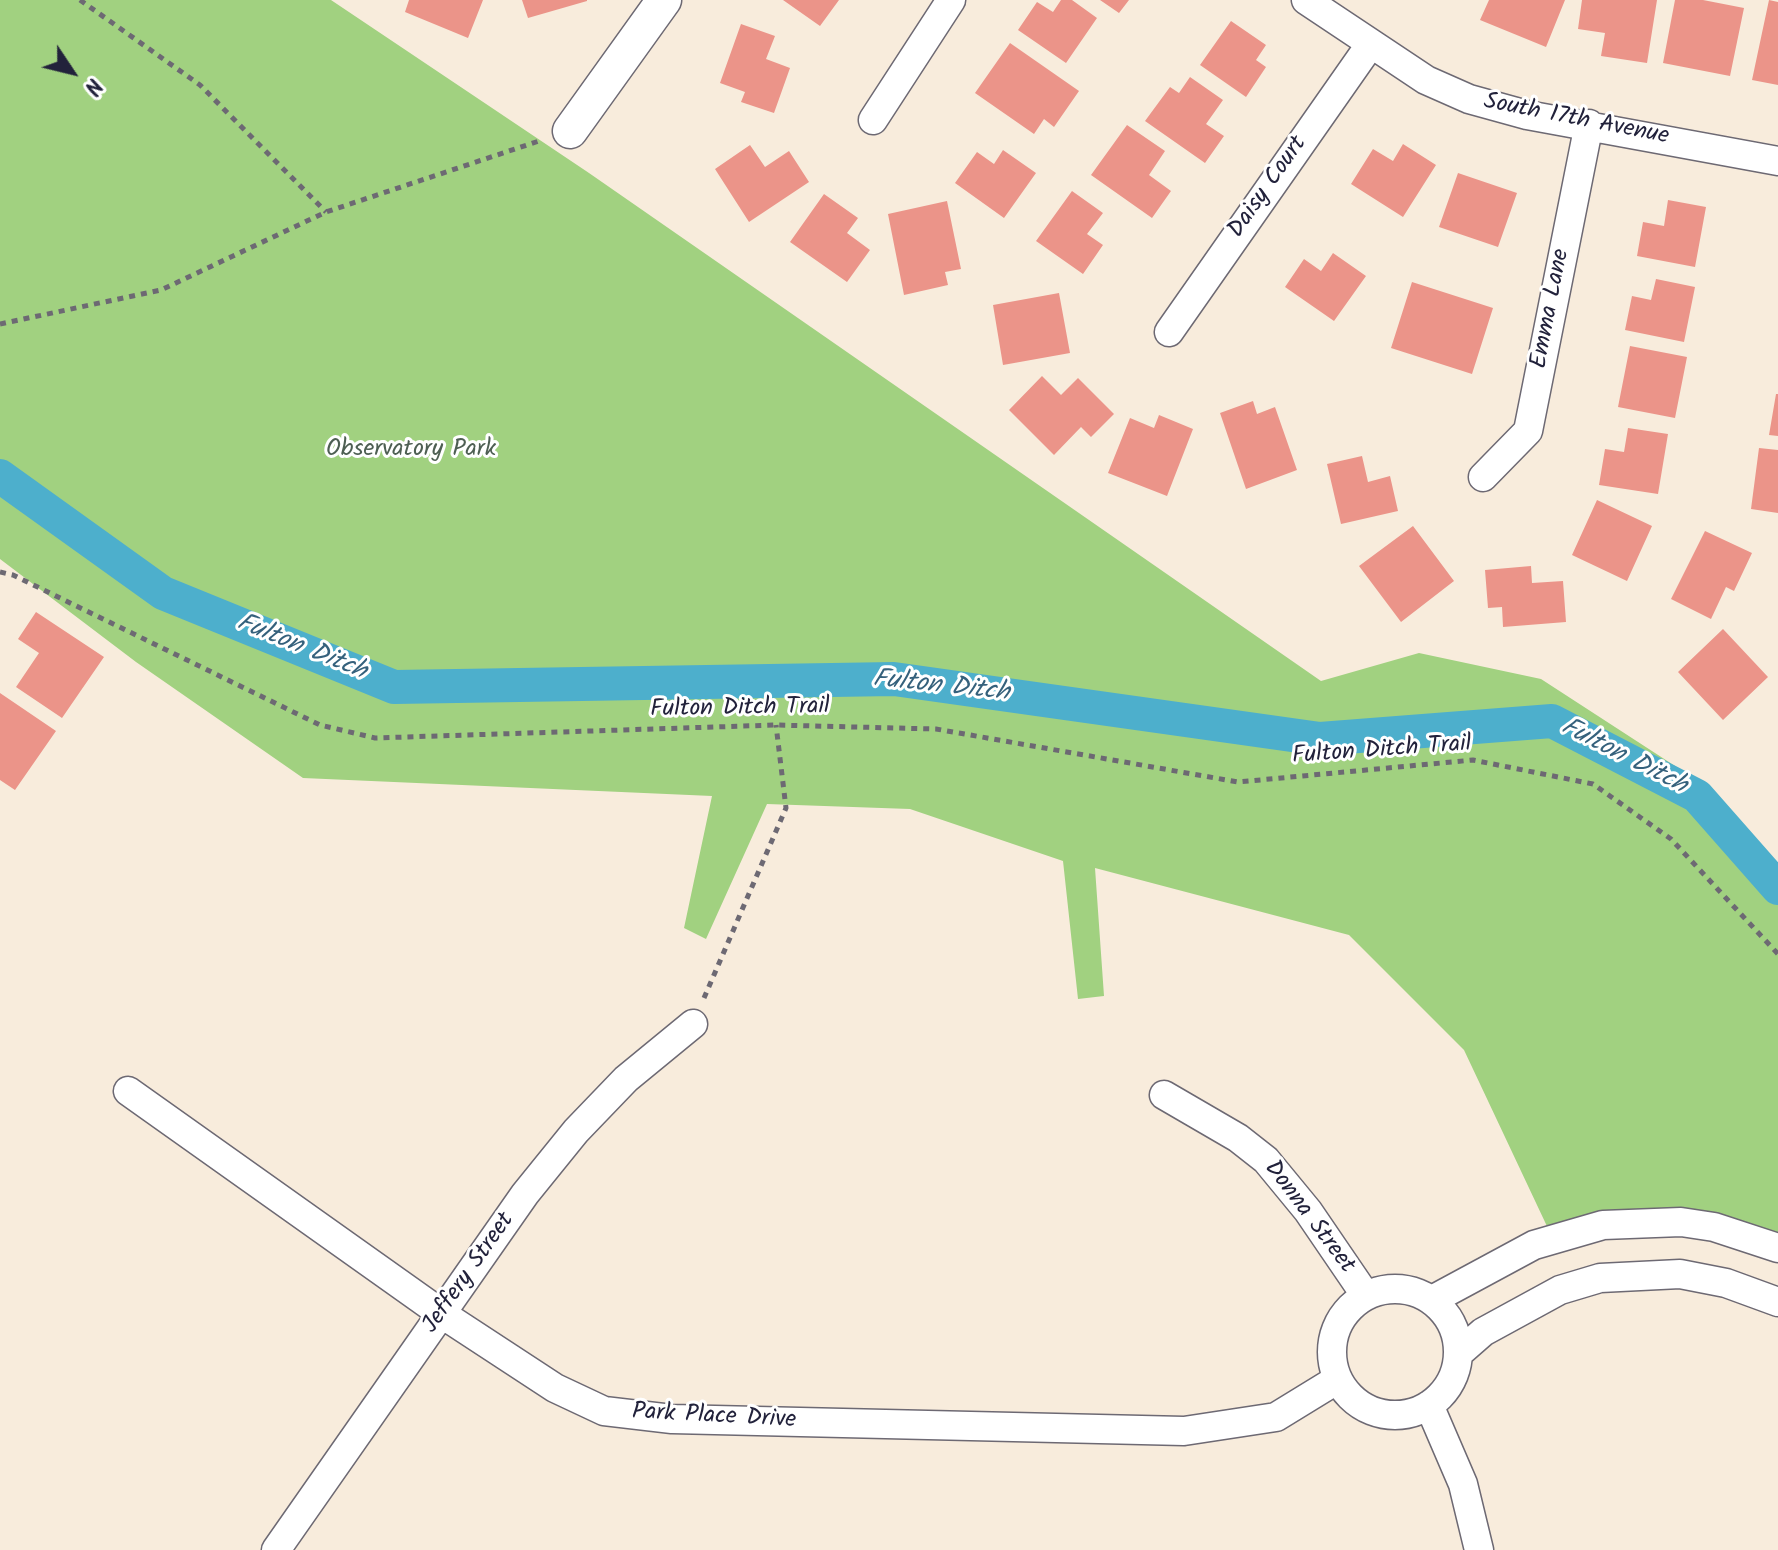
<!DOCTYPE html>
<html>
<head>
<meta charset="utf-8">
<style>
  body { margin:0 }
  #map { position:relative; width:1778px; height:1550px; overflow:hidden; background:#f8ecdc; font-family:Kalam,sans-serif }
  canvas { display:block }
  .north { position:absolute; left:32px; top:32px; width:80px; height:80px; -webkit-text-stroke:6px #fff; paint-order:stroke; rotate:125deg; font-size:22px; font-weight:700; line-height:32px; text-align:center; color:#22223b }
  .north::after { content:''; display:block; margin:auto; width:28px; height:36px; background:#22223b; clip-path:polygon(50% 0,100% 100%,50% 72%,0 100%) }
</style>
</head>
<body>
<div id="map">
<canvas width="1778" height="1550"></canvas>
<div class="north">N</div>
</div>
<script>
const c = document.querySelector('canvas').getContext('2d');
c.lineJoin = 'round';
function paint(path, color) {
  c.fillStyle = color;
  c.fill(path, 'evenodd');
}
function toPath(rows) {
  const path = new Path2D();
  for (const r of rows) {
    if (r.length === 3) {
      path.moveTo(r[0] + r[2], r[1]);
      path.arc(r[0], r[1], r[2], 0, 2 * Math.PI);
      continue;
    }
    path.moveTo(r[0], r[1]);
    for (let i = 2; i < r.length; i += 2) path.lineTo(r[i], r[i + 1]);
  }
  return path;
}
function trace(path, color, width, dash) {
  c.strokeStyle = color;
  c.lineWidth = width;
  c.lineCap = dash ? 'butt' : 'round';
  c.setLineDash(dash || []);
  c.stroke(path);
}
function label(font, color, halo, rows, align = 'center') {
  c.font = font + ' Kalam,sans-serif';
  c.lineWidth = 6;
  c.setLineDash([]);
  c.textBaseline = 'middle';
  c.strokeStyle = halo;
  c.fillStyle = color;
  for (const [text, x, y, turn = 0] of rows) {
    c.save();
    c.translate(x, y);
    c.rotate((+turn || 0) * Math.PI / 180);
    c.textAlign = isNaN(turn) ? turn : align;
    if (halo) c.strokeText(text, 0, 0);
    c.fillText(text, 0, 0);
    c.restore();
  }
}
const green = toPath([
  [0,0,331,0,589,173,1321,681,1419,653,1541,679,1692,777,1778,864,1778,1248,1714,1227,1553,1239,1464,1050,1349,935,1095,868,1104,996,1078,999,1063,861,910,809,767,804,706,939,684,928,712,796,303,778,136,662,0,559]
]);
const canal = toPath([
  [0,476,163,593,394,687,894,679,1320,739,1552,721,1697,796,1778,888]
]);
const building = toPath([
  [409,0,483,0,468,38,405,12],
  [522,0,587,0,587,1,528,18],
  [783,0,839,0,820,26],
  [1061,0,1072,0,1097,18,1066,63,1018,30,1037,2,1053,12],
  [1100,0,1129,0,1119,13],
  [1489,0,1565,0,1546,47,1480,20],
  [1582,0,1657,0,1647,63,1601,56,1605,33,1578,29],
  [1675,0,1703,0,1744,8,1730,76,1663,63],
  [1769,0,1778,2,1778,85,1752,80],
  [1231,21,1266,45,1256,60,1266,67,1246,97,1200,65],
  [741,24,775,36,766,59,790,68,774,113,741,102,745,92,720,83],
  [1010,43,1079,91,1054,127,1044,119,1034,134,975,93],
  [1190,77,1223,100,1206,124,1224,136,1205,163,1145,121,1170,87,1179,93],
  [1127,125,1165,151,1149,175,1171,191,1152,218,1091,175],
  [1403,144,1436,165,1403,217,1351,184,1373,149,1393,161],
  [750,145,765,167,789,151,809,182,749,222,715,169],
  [1003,150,1036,173,1004,218,955,183,977,152,994,164],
  [1458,173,1517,193,1498,247,1439,227],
  [1072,191,1103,213,1087,234,1103,245,1083,274,1036,241],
  [824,194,858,218,847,233,870,250,847,282,790,242],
  [1668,200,1706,207,1695,267,1637,256,1643,222,1664,226],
  [947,201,961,269,945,272,948,285,904,295,888,214],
  [1333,253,1366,276,1334,321,1285,287,1304,259,1321,271],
  [1656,279,1695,287,1684,342,1625,330,1632,296,1651,300],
  [1412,282,1493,308,1472,374,1391,348],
  [1059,293,1070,353,1003,365,993,305],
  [1630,346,1687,357,1675,418,1618,407],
  [1042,376,1061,395,1078,378,1114,414,1091,437,1081,427,1054,455,1009,410],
  [1776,394,1778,394,1778,436,1769,435],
  [1253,401,1257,414,1275,407,1297,470,1246,489,1220,413],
  [1159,415,1193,429,1167,496,1108,473,1130,418,1154,428],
  [1628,428,1668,434,1658,494,1599,485,1605,449,1624,452],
  [1759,448,1778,450,1778,513,1751,509],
  [1362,456,1368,482,1390,476,1398,511,1341,524,1327,464],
  [1597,500,1652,526,1627,581,1572,555],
  [1413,526,1454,581,1401,622,1359,566],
  [1705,531,1752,553,1734,591,1726,587,1711,619,1671,599],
  [1531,566,1532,583,1563,581,1566,622,1503,627,1502,607,1488,608,1485,570],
  [36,612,104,657,62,718,16,687,39,653,18,639],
  [1723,629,1768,677,1723,720,1678,672],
  [0,693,56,731,15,790,0,780]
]);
const path = toPath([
  [80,0,200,85,326,212],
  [0,324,161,290,326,212,542,140],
  [0,572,13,575,320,725,375,738,776,725,936,729,1238,782,1473,760,1593,784,1671,839,1778,954],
  [704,998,786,808,776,725]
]);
const minor = toPath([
  [1306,0,1426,80,1469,99,1527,115,1778,161],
  [873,120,951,0],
  [1169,332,1370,45],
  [1483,477,1528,431,1589,124],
  [128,1091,442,1314,555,1388,604,1411,672,1419,1184,1431,1276,1417,1338,1379],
  [1164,1095,1238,1138,1266,1160,1308,1211,1366,1296],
  [1395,1352,63],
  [1432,1300,1534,1245,1603,1225,1681,1222,1714,1227,1778,1248],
  [1459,1353,1483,1332,1560,1290,1600,1278,1680,1274,1726,1283,1778,1302],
  [1429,1405,1463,1484,1479,1550],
  [276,1550,525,1194,576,1131,626,1079,693,1024]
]);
const tertiary = toPath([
  [570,131,664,0]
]);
const streetNames = [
  ["South 17th Avenue",1576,121,11],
  ["Daisy Court",1269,188,-55],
  ["Emma Lane",1552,309,-79],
  ["Fulton Ditch Trail",740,710,-1],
  ["Fulton Ditch Trail",1382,752,-4],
  ["Donna Street",1308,1218,53],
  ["Jeffery Street",470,1274,-55],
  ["Park Place Drive",714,1418,3]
];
const parkNames = [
  ["Observatory Park",411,451]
];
const waterNames = [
  ["Fulton Ditch",301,649,22],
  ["Fulton Ditch",941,688,6],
  ["Fulton Ditch",1623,758,27]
];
paint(green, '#a1d180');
trace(canal, '#4dafcc', 34);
paint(building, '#eb9489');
trace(minor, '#6d6973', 31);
trace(tertiary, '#6d6973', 37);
trace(path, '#6d6973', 5, [6, 6]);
trace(minor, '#fff', 28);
trace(tertiary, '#fff', 34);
label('24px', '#22223b', '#fff', streetNames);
label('24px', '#4e5f53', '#fff', parkNames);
label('italic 26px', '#35617c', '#fff', waterNames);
</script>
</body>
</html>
